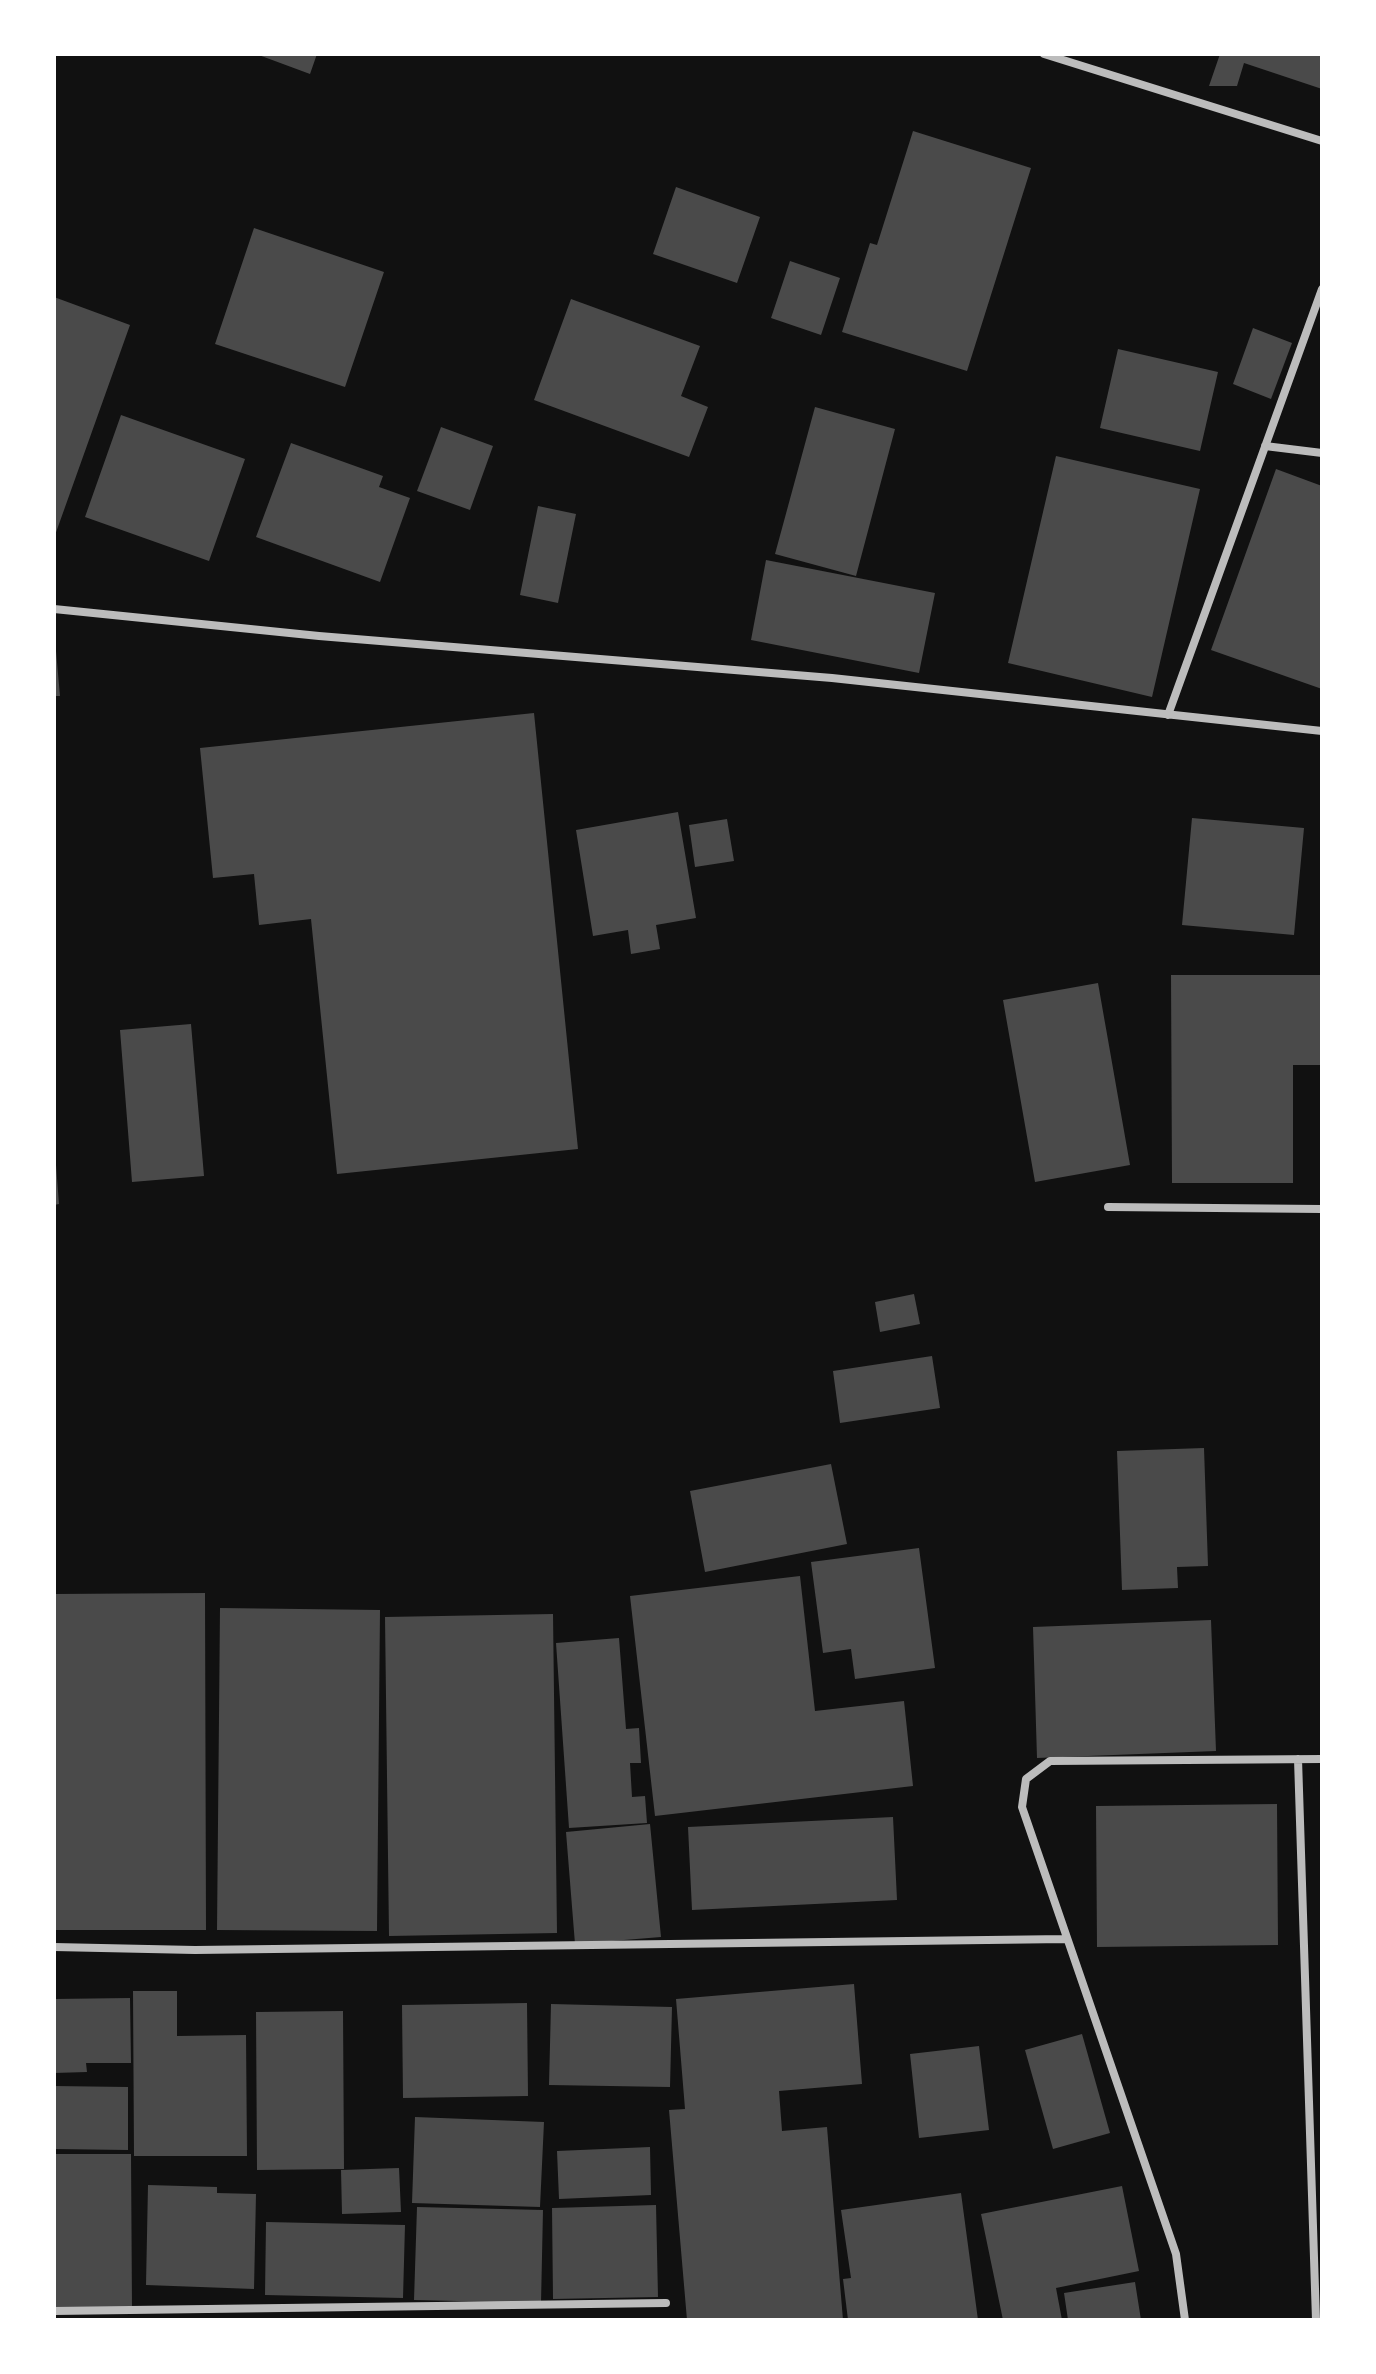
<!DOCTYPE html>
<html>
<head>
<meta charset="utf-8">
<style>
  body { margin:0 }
  #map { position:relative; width:1376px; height:2374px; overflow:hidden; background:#111; font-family:Rubik,sans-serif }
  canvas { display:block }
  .frame { position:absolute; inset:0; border:56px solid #fff; pointer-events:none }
</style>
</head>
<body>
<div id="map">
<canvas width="1376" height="2374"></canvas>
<div class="frame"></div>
</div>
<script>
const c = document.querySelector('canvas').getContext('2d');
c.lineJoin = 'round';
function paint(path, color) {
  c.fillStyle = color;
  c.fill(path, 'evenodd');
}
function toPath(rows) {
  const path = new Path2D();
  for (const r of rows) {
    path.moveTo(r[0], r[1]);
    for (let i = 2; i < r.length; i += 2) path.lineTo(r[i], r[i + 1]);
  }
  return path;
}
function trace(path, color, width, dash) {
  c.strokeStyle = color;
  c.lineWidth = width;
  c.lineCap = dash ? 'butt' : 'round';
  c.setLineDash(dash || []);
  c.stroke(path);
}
const building = toPath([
  [256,54,317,54,310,74],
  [1220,54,1322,54,1322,89,1244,63,1237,86,1209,86],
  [913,131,1031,168,967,371,842,332,870,243,877,245],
  [676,187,760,217,737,283,653,254],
  [254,228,384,272,345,387,215,344],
  [790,261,840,278,821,335,771,318],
  [54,297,130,325,54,538],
  [571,299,700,346,681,396,708,407,689,457,534,400],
  [1253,328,1292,343,1271,399,1233,384],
  [1118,349,1218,372,1200,451,1100,428],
  [815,407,895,429,856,576,775,554],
  [121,415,245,459,209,561,85,517],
  [441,427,493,446,470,510,417,491],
  [291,443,383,476,379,487,410,498,380,582,256,537],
  [1056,456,1200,489,1152,697,1008,663],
  [1276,469,1322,486,1322,689,1211,650],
  [538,506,576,514,558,603,520,595],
  [766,560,935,593,919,673,751,640],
  [54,651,56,651,60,696,54,696],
  [534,713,578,1149,337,1174,311,919,259,925,254,874,213,878,200,748],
  [678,812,696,918,656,925,660,949,631,954,628,930,593,936,576,830],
  [1192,818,1304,828,1294,935,1182,925],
  [727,819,734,861,695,867,689,825],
  [1171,975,1322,975,1322,1065,1293,1065,1293,1183,1172,1183],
  [1098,983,1130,1165,1035,1182,1003,1000],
  [191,1024,204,1176,132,1182,120,1030],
  [54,1165,56,1165,59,1204,54,1205],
  [914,1294,920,1324,880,1332,875,1302],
  [932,1356,940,1408,840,1423,833,1371],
  [1204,1448,1208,1566,1177,1567,1178,1588,1122,1590,1117,1451],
  [831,1464,847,1544,705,1572,690,1491],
  [919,1548,935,1668,855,1679,851,1649,823,1653,811,1562],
  [800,1576,815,1711,904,1701,913,1786,655,1816,630,1596],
  [205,1593,206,1930,54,1930,54,1594],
  [220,1608,380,1610,377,1931,217,1930],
  [553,1614,557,1933,389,1936,385,1617],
  [1211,1620,1216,1751,1037,1758,1033,1627],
  [619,1638,626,1729,639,1728,641,1763,630,1763,632,1797,645,1796,647,1823,569,1828,556,1643],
  [1277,1804,1278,1945,1097,1947,1096,1806],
  [893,1817,897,1900,692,1910,688,1827],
  [650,1824,661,1937,575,1944,566,1832],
  [854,1984,862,2084,779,2091,782,2131,827,2127,843,2320,687,2320,669,2110,685,2109,676,1999],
  [133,1991,177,1991,177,2036,246,2035,247,2156,134,2156],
  [130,1998,131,2063,86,2063,87,2072,54,2073,54,1999],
  [527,2003,528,2096,403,2098,402,2005],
  [551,2004,672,2007,670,2087,549,2085],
  [343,2011,344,2169,257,2170,256,2012],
  [1082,2034,1110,2133,1053,2149,1025,2050],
  [979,2046,989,2130,919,2138,910,2054],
  [54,2086,128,2087,128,2150,54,2149],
  [415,2117,544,2122,540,2207,412,2203],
  [650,2147,651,2195,559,2199,557,2151],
  [54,2154,131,2154,132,2308,54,2308],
  [399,2168,401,2212,342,2214,341,2170],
  [148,2185,217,2187,217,2193,256,2194,254,2289,146,2285],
  [1122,2186,1139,2271,1056,2288,1062,2320,1003,2320,981,2214],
  [961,2193,978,2320,848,2320,843,2279,851,2278,841,2210],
  [656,2205,658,2297,553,2299,552,2208],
  [417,2207,543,2210,541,2303,414,2300],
  [266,2222,405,2225,403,2298,265,2295],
  [1135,2282,1141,2320,1068,2320,1064,2293]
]);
const minor = toPath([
  [1044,54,1322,141],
  [1265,446,1322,453],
  [54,609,319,636,832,678,1322,731],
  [1168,715,1322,289],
  [1108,1207,1322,1209],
  [1298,1759,1316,2320],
  [54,1947,195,1950,1066,1939],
  [54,2311,666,2303],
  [1185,2320,1176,2254,1022,1807,1026,1779,1050,1761,1322,1759]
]);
paint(building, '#4a4a4a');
trace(minor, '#bcbcbc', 8);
</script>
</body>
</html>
